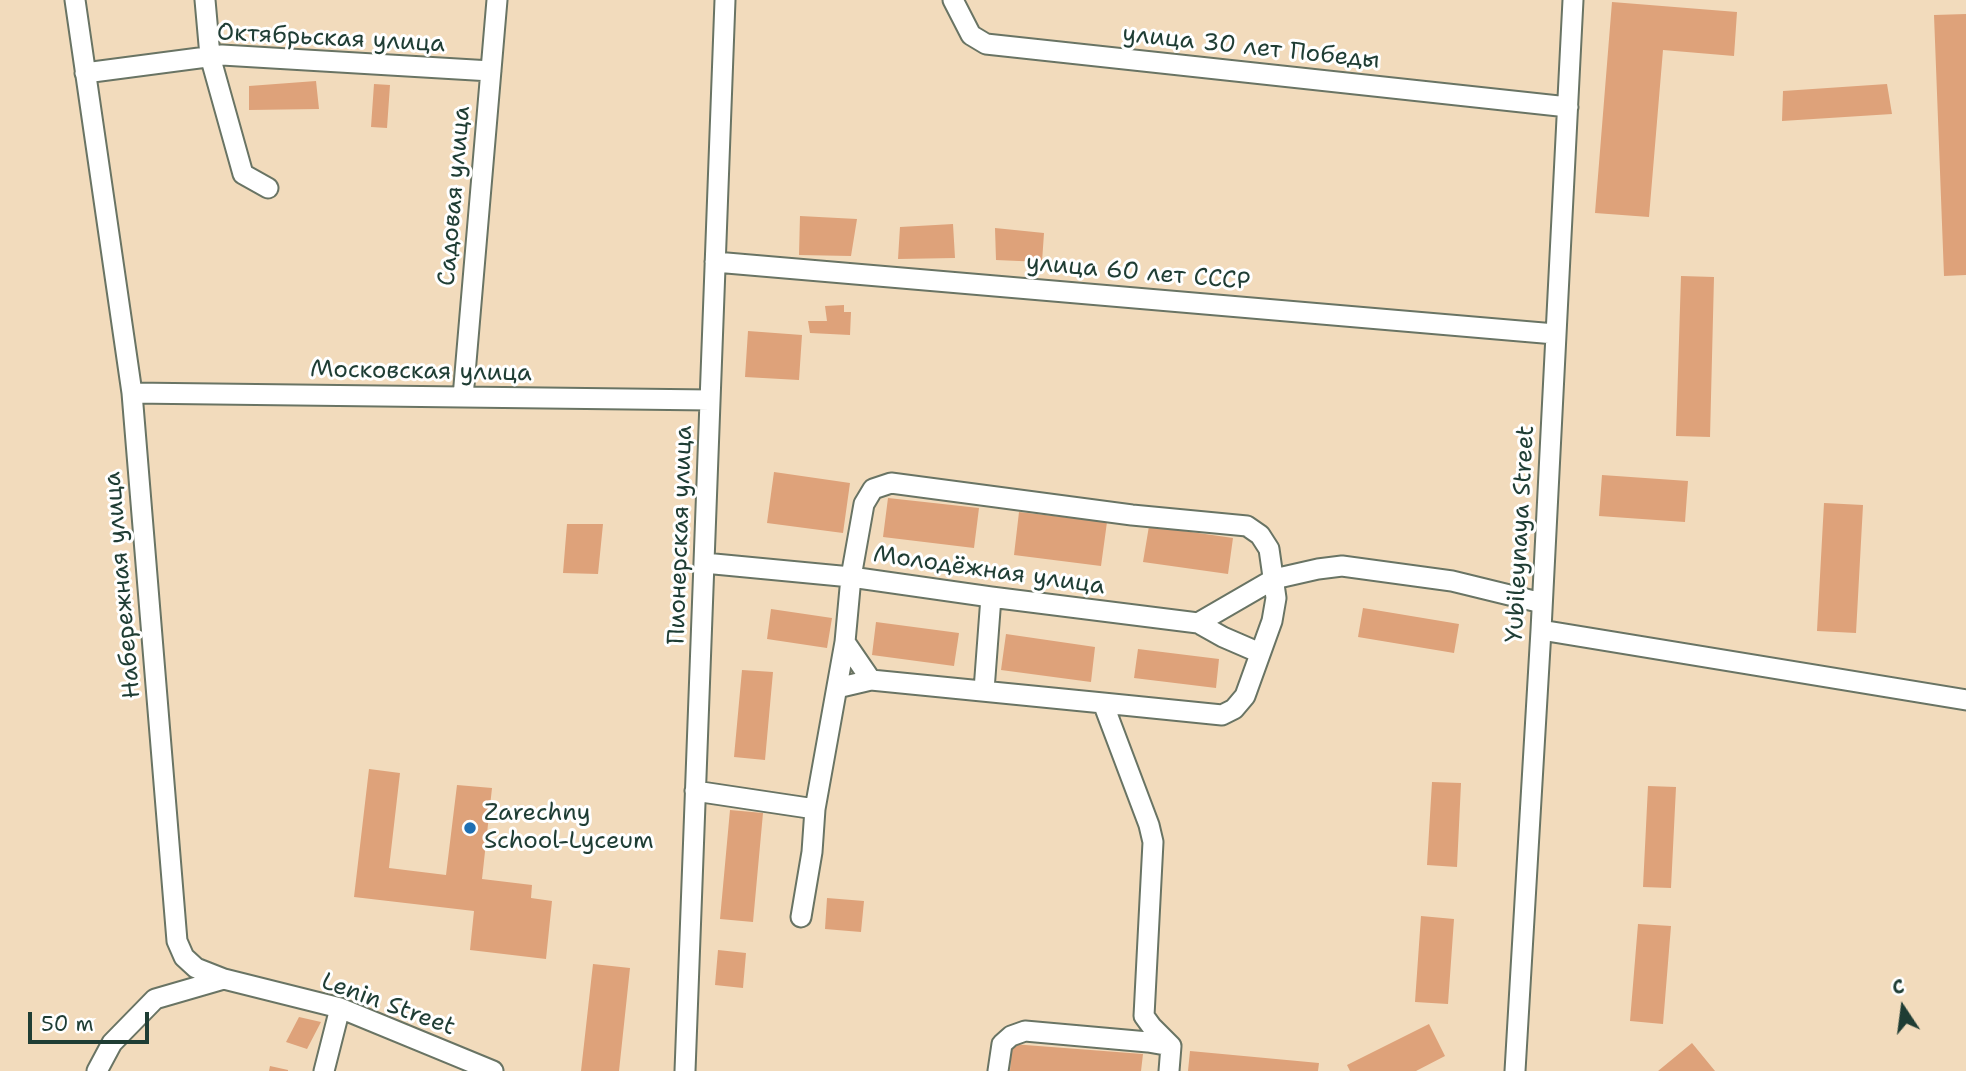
<!DOCTYPE html>
<html>
<head>
<meta charset="utf-8">
<style>
  body { margin:0 }
  #map { position:relative; width:1966px; height:1071px; overflow:hidden; background:#f2dbbc; font-family:"Shantell Sans",sans-serif }
  canvas { display:block }
  .north { position:absolute; left:1868px; top:973px; width:70px; height:70px; -webkit-text-stroke:5px #fff; paint-order:stroke; rotate:347deg; font-size:19px; font-weight:700; line-height:28px; text-align:center; color:#1f3d34 }
  .north::after { content:''; display:block; margin:auto; width:24px; height:32px; background:#1f3d34; clip-path:polygon(50% 0,100% 100%,50% 72%,0 100%) }
  .scale { position:absolute; left:28px; top:1012px; width:121px; height:32px; box-sizing:border-box; border:4px solid #1f3d34; border-top:0; padding-left:9px; font-size:21px; line-height:24px; white-space:nowrap; color:#1f3d34; -webkit-text-stroke:5px #fff; paint-order:stroke }
</style>
</head>
<body>
<div id="map">
<canvas width="1966" height="1071"></canvas>
<div class="north">С</div>
<div class="scale">50 m</div>
</div>
<script>
const c = document.querySelector('canvas').getContext('2d');
c.lineJoin = 'round';
function paint(path, color) {
  c.fillStyle = color;
  c.fill(path, 'evenodd');
}
function toPath(rows) {
  const path = new Path2D();
  for (const r of rows) {
    path.moveTo(r[0], r[1]);
    for (let i = 2; i < r.length; i += 2) path.lineTo(r[i], r[i + 1]);
  }
  return path;
}
function trace(path, color, width, dash) {
  c.strokeStyle = color;
  c.lineWidth = width;
  c.lineCap = dash ? 'butt' : 'round';
  c.setLineDash(dash || []);
  c.stroke(path);
}
function label(font, color, halo, rows, align = 'center') {
  c.font = font + ' "Shantell Sans",sans-serif';
  c.lineWidth = 6;
  c.setLineDash([]);
  c.textBaseline = 'middle';
  c.strokeStyle = halo;
  c.fillStyle = color;
  for (const [text, x, y, turn = 0] of rows) {
    c.save();
    c.translate(x, y);
    c.rotate((+turn || 0) * Math.PI / 180);
    c.textAlign = isNaN(turn) ? turn : align;
    if (halo) c.strokeText(text, 0, 0);
    c.fillText(text, 0, 0);
    c.restore();
  }
}
const building = toPath([
  [1612,2,1737,12,1734,56,1663,50,1649,217,1595,213],
  [1966,14,1966,275,1944,276,1934,15],
  [316,81,319,109,249,110,249,86],
  [374,84,390,85,387,128,371,127],
  [1887,84,1892,114,1782,121,1783,91],
  [800,216,857,219,851,256,799,255],
  [953,224,955,258,898,259,900,227],
  [995,228,1044,233,1042,262,996,260],
  [1681,276,1714,277,1710,437,1676,436],
  [844,305,844,312,851,312,850,335,810,333,808,321,827,321,825,306],
  [748,331,802,335,799,380,745,377],
  [774,472,850,483,843,533,767,523],
  [1602,475,1688,481,1685,522,1599,516],
  [888,498,979,508,974,548,883,537],
  [1824,503,1863,505,1856,633,1817,631],
  [1019,512,1107,522,1101,566,1014,555],
  [567,524,603,524,598,574,563,573],
  [1149,526,1233,538,1228,574,1143,562],
  [1363,608,1459,624,1454,653,1358,637],
  [771,609,832,618,827,648,767,639],
  [876,622,959,633,954,666,872,655],
  [1006,634,1095,647,1091,682,1001,670],
  [1138,649,1219,659,1216,688,1134,678],
  [742,670,773,672,765,760,734,757],
  [369,769,400,773,389,868,446,875,457,785,492,788,482,879,532,885,531,898,552,901,546,959,470,950,474,911,354,897],
  [1432,782,1461,783,1457,867,1427,865],
  [1648,786,1676,787,1671,888,1643,887],
  [730,810,763,813,753,922,720,919],
  [827,898,864,901,861,932,825,929],
  [1421,916,1454,919,1448,1004,1415,1002],
  [1638,924,1671,926,1663,1024,1630,1021],
  [718,950,746,953,743,988,715,985],
  [593,964,630,968,619,1071,581,1071],
  [299,1017,321,1022,307,1049,286,1042],
  [1429,1024,1445,1056,1416,1071,1350,1071,1347,1065],
  [1692,1043,1715,1071,1658,1071],
  [1012,1044,1143,1054,1141,1071,1010,1071],
  [1190,1051,1319,1063,1318,1071,1188,1071],
  [270,1066,288,1070,288,1071,269,1071]
]);
const minor = toPath([
  [75,0,132,393,177,941,184,957,196,968,224,979,340,1008,493,1071],
  [205,0,210,56,243,174,268,188],
  [953,0,971,35,986,44,1568,107],
  [85,73,222,55,491,71],
  [715,262,1555,334],
  [132,393,710,400],
  [463,397,497,0],
  [704,563,851,577,991,597,1198,623,1223,637,1260,653],
  [1198,623,1274,579,1318,569,1342,566,1452,581,1542,603],
  [1541,630,1966,700],
  [845,642,871,680],
  [837,688,871,680,1103,703,1149,825,1153,842,1144,1016,1152,1027,1171,1046,1169,1071],
  [984,690,991,597],
  [695,791,815,809,845,642,851,577,864,504,873,489,891,483,1132,515,1247,526,1260,535,1269,549,1276,598,1272,621,1245,696,1234,709,1222,715,1103,703],
  [801,917,812,852,815,809],
  [97,1071,112,1043,155,999,224,979],
  [324,1071,340,1008],
  [685,1071,725,0],
  [998,1071,1002,1044,1011,1036,1025,1031,1148,1042,1171,1046],
  [1515,1071,1541,630,1573,0]
]);
const markers = [
  [470,828,7,"#1f6fb2"]
];
const streetNames = [
  ["Октябрьская улица",331,39,3],
  ["улица 30 лет Победы",1251,48,6],
  ["Садовая улица",455,196,-85],
  ["улица 60 лет СССР",1138,273,5],
  ["Московская улица",421,372,1],
  ["Yubileynaya Street",1521,534,-87],
  ["Пионерская улица",681,535,-88],
  ["Молодёжная улица",989,571,8],
  ["Набережная улица",123,585,-95],
  ["Lenin Street",388,1005,20]
];
const poiNames = [
  ["Zarechny",484,814],
  ["School-Lyceum",484,842]
];
paint(building, '#dea27a');
trace(minor, '#697464', 23);
trace(minor, '#fff', 19);
for (const [x, y, r, color] of markers) {
  const dot = new Path2D();
  dot.arc(x, y, r, 0, 2 * Math.PI);
  c.fillStyle = color;
  c.fill(dot);
  trace(dot, '#fff', 2.5);
}
label('24px', '#1f3d34', '#fff', streetNames);
label('24px', '#1f3d34', '#fff', poiNames, 'left');
</script>
</body>
</html>
